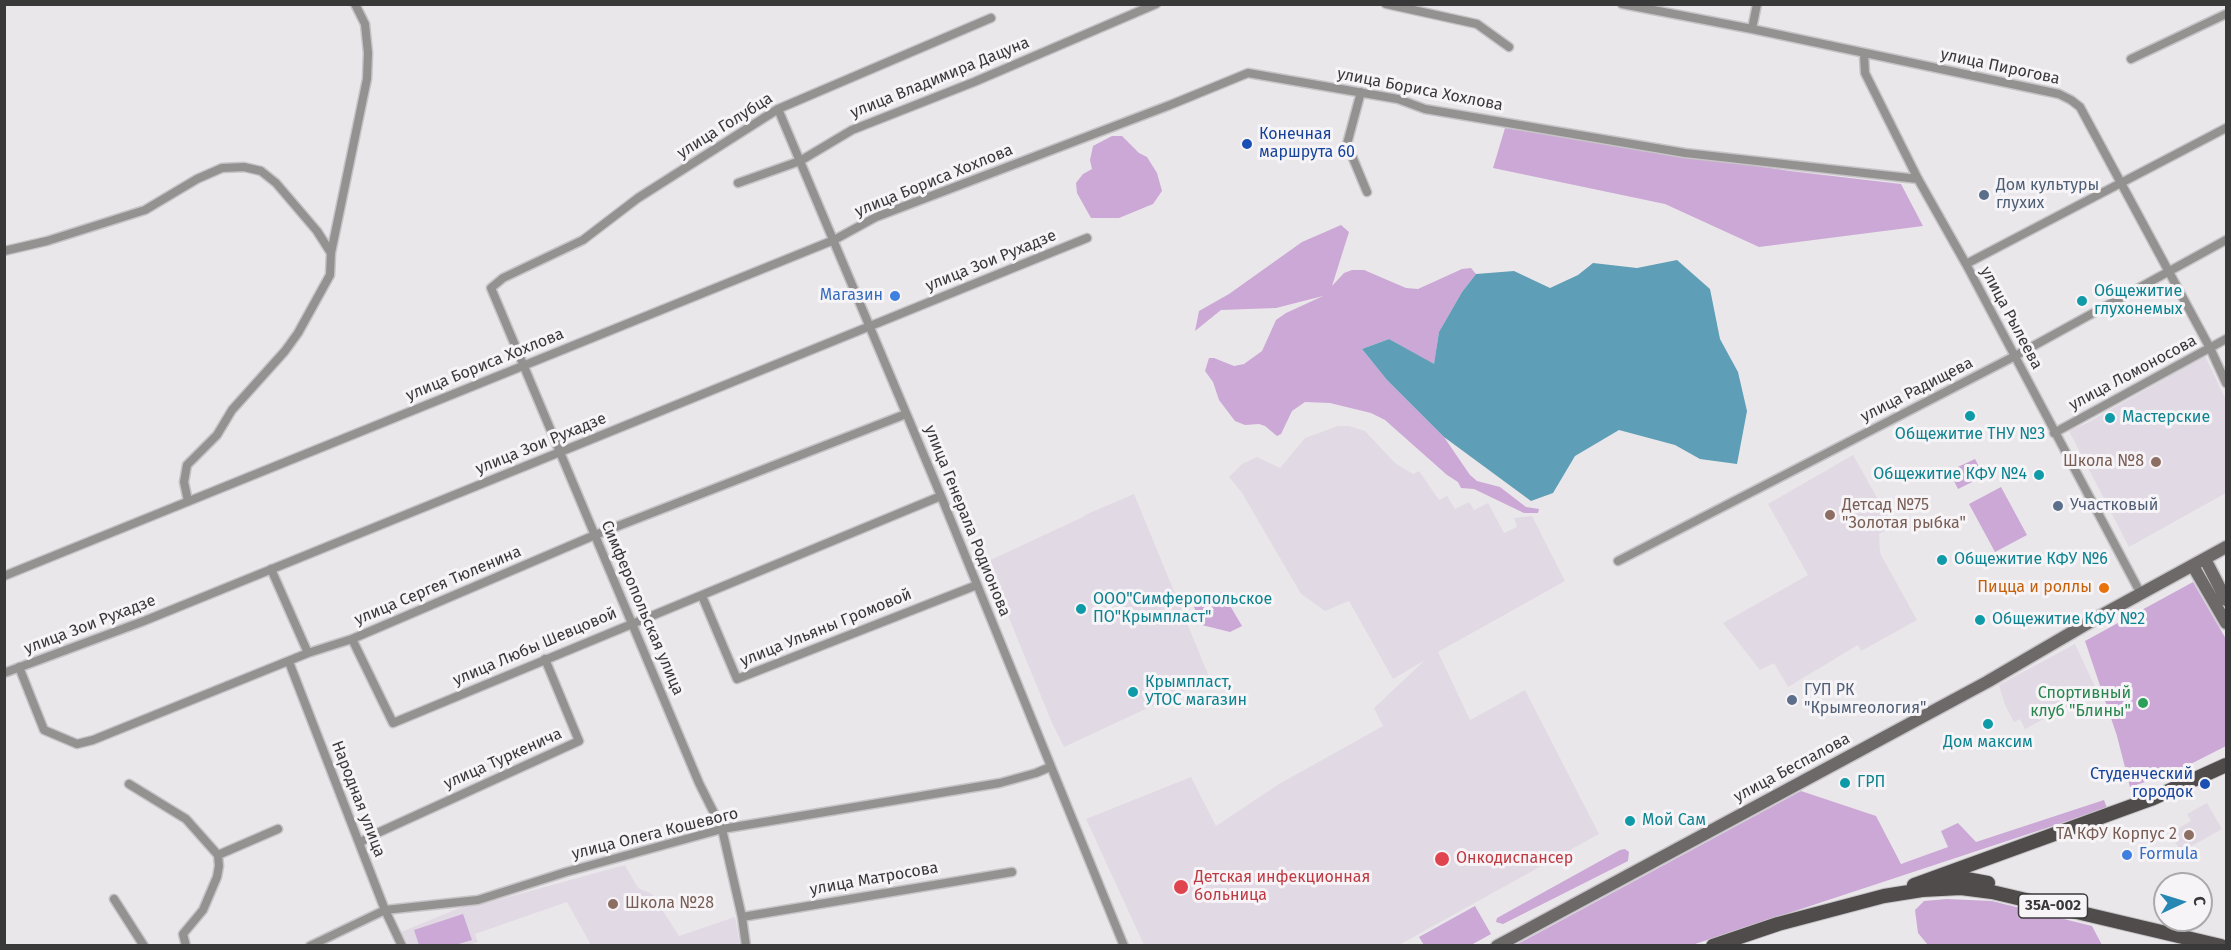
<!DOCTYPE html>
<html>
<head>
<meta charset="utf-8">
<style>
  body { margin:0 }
  #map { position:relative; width:2231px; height:950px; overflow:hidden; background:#eae7eb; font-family:"Fira Sans",sans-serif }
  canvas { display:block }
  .frame { position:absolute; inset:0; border:6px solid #3a393a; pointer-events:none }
  .north { position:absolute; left:2153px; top:872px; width:60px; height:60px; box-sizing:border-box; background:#f7f4f8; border:2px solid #aba9ac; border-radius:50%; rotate:86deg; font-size:16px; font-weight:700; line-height:24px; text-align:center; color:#3a393a }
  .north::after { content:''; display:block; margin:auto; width:21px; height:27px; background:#2688b2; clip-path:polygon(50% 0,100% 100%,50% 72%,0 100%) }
</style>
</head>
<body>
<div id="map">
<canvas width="2231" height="950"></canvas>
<div class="frame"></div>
<div class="north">С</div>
</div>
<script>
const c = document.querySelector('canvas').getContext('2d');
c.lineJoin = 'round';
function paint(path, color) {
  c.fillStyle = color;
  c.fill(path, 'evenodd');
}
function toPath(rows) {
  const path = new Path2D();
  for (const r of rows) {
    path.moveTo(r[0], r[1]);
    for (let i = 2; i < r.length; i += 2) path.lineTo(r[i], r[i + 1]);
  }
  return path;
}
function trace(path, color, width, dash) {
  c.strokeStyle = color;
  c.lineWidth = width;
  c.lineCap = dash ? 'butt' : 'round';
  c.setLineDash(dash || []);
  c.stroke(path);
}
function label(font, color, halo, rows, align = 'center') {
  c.font = font + ' "Fira Sans",sans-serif';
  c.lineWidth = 6;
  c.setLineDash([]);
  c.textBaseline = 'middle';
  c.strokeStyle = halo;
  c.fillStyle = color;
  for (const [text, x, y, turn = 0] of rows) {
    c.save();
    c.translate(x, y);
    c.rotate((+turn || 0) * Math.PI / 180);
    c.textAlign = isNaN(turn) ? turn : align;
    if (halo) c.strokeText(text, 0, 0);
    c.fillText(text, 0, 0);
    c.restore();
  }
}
const built = toPath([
  [2205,356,2226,400,2226,493,2129,547,2069,431,2087,423],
  [1338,426,1349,426,1365,431,1395,463,1413,474,1419,471,1439,500,1447,496,1455,509,1469,502,1474,510,1488,503,1504,533,1517,527,1514,518,1532,516,1565,581,1438,652,1470,720,1525,690,1599,834,1399,945,1144,945,1086,819,1191,777,1216,826,1279,784,1383,726,1374,708,1425,660,1393,679,1349,601,1325,611,1301,594,1242,493,1229,477,1242,464,1257,457,1280,468,1305,438],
  [1853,455,1893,526,1879,534,1880,553,1917,620,1861,651,1858,645,1788,687,1774,663,1760,670,1723,623,1808,575,1768,504],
  [1134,494,1210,679,1064,747,1052,723,986,562,1083,517,1085,515],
  [2075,644,2097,691,2025,729,2020,719,2014,722,2005,705,1999,685],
  [2207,803,2222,829,2181,852,2170,833,2191,821,2187,814],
  [625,865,638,888,652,894,679,936,735,917,740,945,591,945,567,902,475,934,478,942,469,945,408,945,401,932,464,906,479,905]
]);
const green = toPath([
  [1505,128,1790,171,1901,184,1923,226,1759,247,1665,204,1493,168],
  [1112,136,1122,136,1139,153,1147,157,1157,173,1162,191,1153,204,1119,218,1091,218,1077,193,1076,183,1083,174,1092,169,1090,160,1093,146],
  [1341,225,1349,232,1332,286,1344,273,1352,270,1364,270,1406,288,1418,289,1462,269,1471,268,1476,274,1462,292,1439,332,1434,365,1389,339,1362,349,1387,380,1444,437,1470,475,1477,481,1500,487,1526,507,1539,509,1538,513,1524,513,1474,489,1461,488,1458,482,1447,475,1385,420,1371,413,1330,403,1305,402,1292,411,1281,434,1277,436,1265,426,1259,424,1245,425,1235,421,1219,400,1213,382,1205,371,1209,358,1214,358,1234,366,1244,364,1262,351,1276,320,1286,313,1323,296,1276,308,1221,310,1195,331,1199,311,1229,294,1302,242],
  [1975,459,1984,476,1958,489,1949,471],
  [2001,487,2027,535,1995,552,1969,504],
  [2193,582,2226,639,2226,746,2175,772,2130,787,2117,736,2085,641],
  [1222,592,1242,626,1230,632,1202,625,1194,607],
  [1801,791,1876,816,1901,864,1948,847,1941,831,1958,823,1976,842,2104,800,2107,808,1692,945,1514,946],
  [1625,849,1629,852,1628,861,1503,924,1496,922,1497,918,1620,850],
  [1947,899,1992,901,2092,926,2102,945,1928,945,1918,933,1915,910,1924,901],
  [1475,906,1491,934,1471,945,1424,945,1419,937],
  [463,914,472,940,455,945,419,945,414,930]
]);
const water = toPath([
  [1677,260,1710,289,1720,339,1738,372,1747,411,1737,464,1700,459,1675,445,1619,430,1575,456,1553,493,1531,501,1444,437,1387,380,1362,349,1389,339,1434,364,1439,332,1462,292,1476,274,1514,271,1550,288,1578,275,1593,263,1637,268]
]);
const minor = toPath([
  [1386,4,1477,24,1509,47],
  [1622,4,1752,29,2059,94,2071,100,2080,107,2210,348,2226,383],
  [1752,29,1757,4],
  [1864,54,1865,73,1918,179,1966,264,2141,594],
  [2131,59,2226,14],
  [1361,92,1347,144,1367,192],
  [778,109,941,496,1124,946],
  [738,183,800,161,852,130,974,82,1156,4],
  [4,251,47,241,145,210,197,179,222,168,244,167,261,171,276,183,317,231,331,253],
  [1966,264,2226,128],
  [2054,433,2226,339],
  [188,501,184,482,187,465,217,435,232,410,285,351,298,333,330,275,331,253,367,79,368,53,365,24,355,4],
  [1618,561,2015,356,2226,240],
  [271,569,308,653],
  [4,576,834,240,876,217,1170,105,1248,73,1398,99,1425,109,1685,153,1918,179],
  [702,596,737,679,977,585],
  [352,639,393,723,941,496],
  [289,662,385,910,402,946],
  [19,667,44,730,77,744,93,740,308,653,352,639,595,535,906,414],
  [4,673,144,621,1087,238],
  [129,784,186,819,218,855,219,866,217,877,203,910,183,934,186,946],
  [359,843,373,835,579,741,545,659],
  [218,855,278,829],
  [114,899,144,946],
  [742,917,1012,872],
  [310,946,385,910,478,900,566,872,722,829,1000,783,1036,773,1050,767],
  [746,946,742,917,722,829,699,783,491,288,503,278,583,240,638,198,778,109,991,18]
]);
const secondary = toPath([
  [2205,559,2226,600],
  [2193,566,2226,623],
  [1497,946,1987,682,2100,616,2226,547]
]);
const primary = toPath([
  [1945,875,1988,883],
  [1914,885,2151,799,2226,765],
  [1713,946,1778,924,1884,896,1922,890,1961,888,1992,892,2221,946]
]);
const markers = [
  [1247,144,6,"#1a4fb4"],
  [1984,195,6,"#5c6f8a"],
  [895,296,6,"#3f7fe0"],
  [2082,301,6,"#0f9aa8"],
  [1970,416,6,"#0f9aa8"],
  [2110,418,6,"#0f9aa8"],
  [2156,462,6,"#8d6e63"],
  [2039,475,6,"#0f9aa8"],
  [2058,506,6,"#5c6f8a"],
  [1830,515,6,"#8d6e63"],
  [1942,560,6,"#0f9aa8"],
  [2104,588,6,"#e8710a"],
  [1081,609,6,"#0f9aa8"],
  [1980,620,6,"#0f9aa8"],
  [1133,692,6,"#0f9aa8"],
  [1792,700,6,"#5c6f8a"],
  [2143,703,6,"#2e9e5b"],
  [1988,724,6,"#0f9aa8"],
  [1845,783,6,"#0f9aa8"],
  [2205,784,6,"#1a4fb4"],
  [1630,821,6,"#0f9aa8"],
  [2189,835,6,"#8d6e63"],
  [2127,855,6,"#3f7fe0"],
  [1442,859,8,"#e0444e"],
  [1181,887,8,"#e0444e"],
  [613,904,6,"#8d6e63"]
];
const shields = [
  [2053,906,69]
];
const shieldNames = [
  ["35А-002",2053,906]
];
const streetNames = [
  ["улица Пирогова",2000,67,12],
  ["улица Владимира Дацуна",940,78,-22],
  ["улица Бориса Хохлова",1420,90,11],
  ["улица Голубца",725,126,-32],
  ["улица Бориса Хохлова",934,181,-22],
  ["улица Зои Рухадзе",991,261,-22],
  ["улица Рылеева",2011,318,62],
  ["улица Бориса Хохлова",485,365,-22],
  ["улица Ломоносова",2133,373,-28],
  ["улица Радищева",1917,390,-27],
  ["улица Зои Рухадзе",541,444,-22],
  ["улица Генерала Родионова",967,521,68],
  ["улица Сергея Тюленина",438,586,-23],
  ["Симферопольская улица",642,608,67],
  ["улица Зои Рухадзе",90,625,-21],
  ["улица Ульяны Громовой",826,628,-22],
  ["улица Любы Шевцовой",535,647,-23],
  ["улица Туркенича",503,759,-24],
  ["улица Беспалова",1792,768,-28],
  ["Народная улица",358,799,69],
  ["улица Олега Кошевого",655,834,-14],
  ["улица Матросова",874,879,-10]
];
const transitNames = [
  ["Конечная",1259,135],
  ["маршрута 60",1259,153],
  ["Студенческий",2193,775,"right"],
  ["городок",2193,793,"right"]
];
const serviceNames = [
  ["Дом культуры",1996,186],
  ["глухих",1996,204],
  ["Участковый",2070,506],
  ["ГУП РК",1804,691],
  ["\"Крымгеология\"",1804,709]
];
const cultureNames = [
  ["Общежитие",2094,292],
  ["глухонемых",2094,310],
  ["Мастерские",2122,418],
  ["Общежитие ТНУ №3",1970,435,"center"],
  ["Общежитие КФУ №4",2027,475,"right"],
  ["Общежитие КФУ №6",1954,560],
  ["ООО\"Симферопольское",1093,600],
  ["ПО\"Крымпласт\"",1093,618],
  ["Общежитие КФУ №2",1992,620],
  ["Крымпласт,",1145,683],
  ["УТОС магазин",1145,701],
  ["Дом максим",1988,743,"center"],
  ["ГРП",1857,783],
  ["Мой Сам",1642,821]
];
const shopNames = [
  ["Магазин",883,296],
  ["Formula",2139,855,"left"]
];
const educationNames = [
  ["Школа №8",2144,462],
  ["Детсад №75",1842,506,"left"],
  ["\"Золотая рыбка\"",1842,524,"left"],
  ["ТА КФУ Корпус 2",2177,835],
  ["Школа №28",625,904,"left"]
];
const foodNames = [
  ["Пицца и роллы",2092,588]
];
const leisureNames = [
  ["Спортивный",2131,694],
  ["клуб \"Блины\"",2131,712]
];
const healthNames = [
  ["Онкодиспансер",1456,859],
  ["Детская инфекционная",1194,878],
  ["больница",1194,896]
];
paint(built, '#e1d9e3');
paint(green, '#cba8d5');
paint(water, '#5e9eb6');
trace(minor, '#c7c4c8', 11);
trace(secondary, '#c7c4c8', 15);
trace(primary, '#c7c4c8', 16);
trace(minor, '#949291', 8);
trace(secondary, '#6c6968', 12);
trace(primary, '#504c4b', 14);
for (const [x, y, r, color] of markers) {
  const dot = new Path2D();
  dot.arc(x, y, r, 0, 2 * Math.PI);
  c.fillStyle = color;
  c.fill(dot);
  trace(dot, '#f7f4f8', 2);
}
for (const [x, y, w] of shields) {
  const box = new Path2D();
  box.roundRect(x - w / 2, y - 12, w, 24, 4.5);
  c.fillStyle = '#f7f4f8';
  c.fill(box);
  trace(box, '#3a393a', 1.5);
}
label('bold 15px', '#3a393a', null, shieldNames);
label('16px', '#3a393a', '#f7f4f8', streetNames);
label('16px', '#164399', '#f7f4f8', transitNames, 'left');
label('16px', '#4e5e75', '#f7f4f8', serviceNames, 'left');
label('16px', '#0d838f', '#f7f4f8', cultureNames, 'left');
label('16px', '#366cbe', '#f7f4f8', shopNames, 'right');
label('16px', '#785e54', '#f7f4f8', educationNames, 'right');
label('16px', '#c56008', '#f7f4f8', foodNames, 'right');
label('16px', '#27864d', '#f7f4f8', leisureNames, 'right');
label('16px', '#be3a42', '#f7f4f8', healthNames, 'left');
</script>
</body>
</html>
